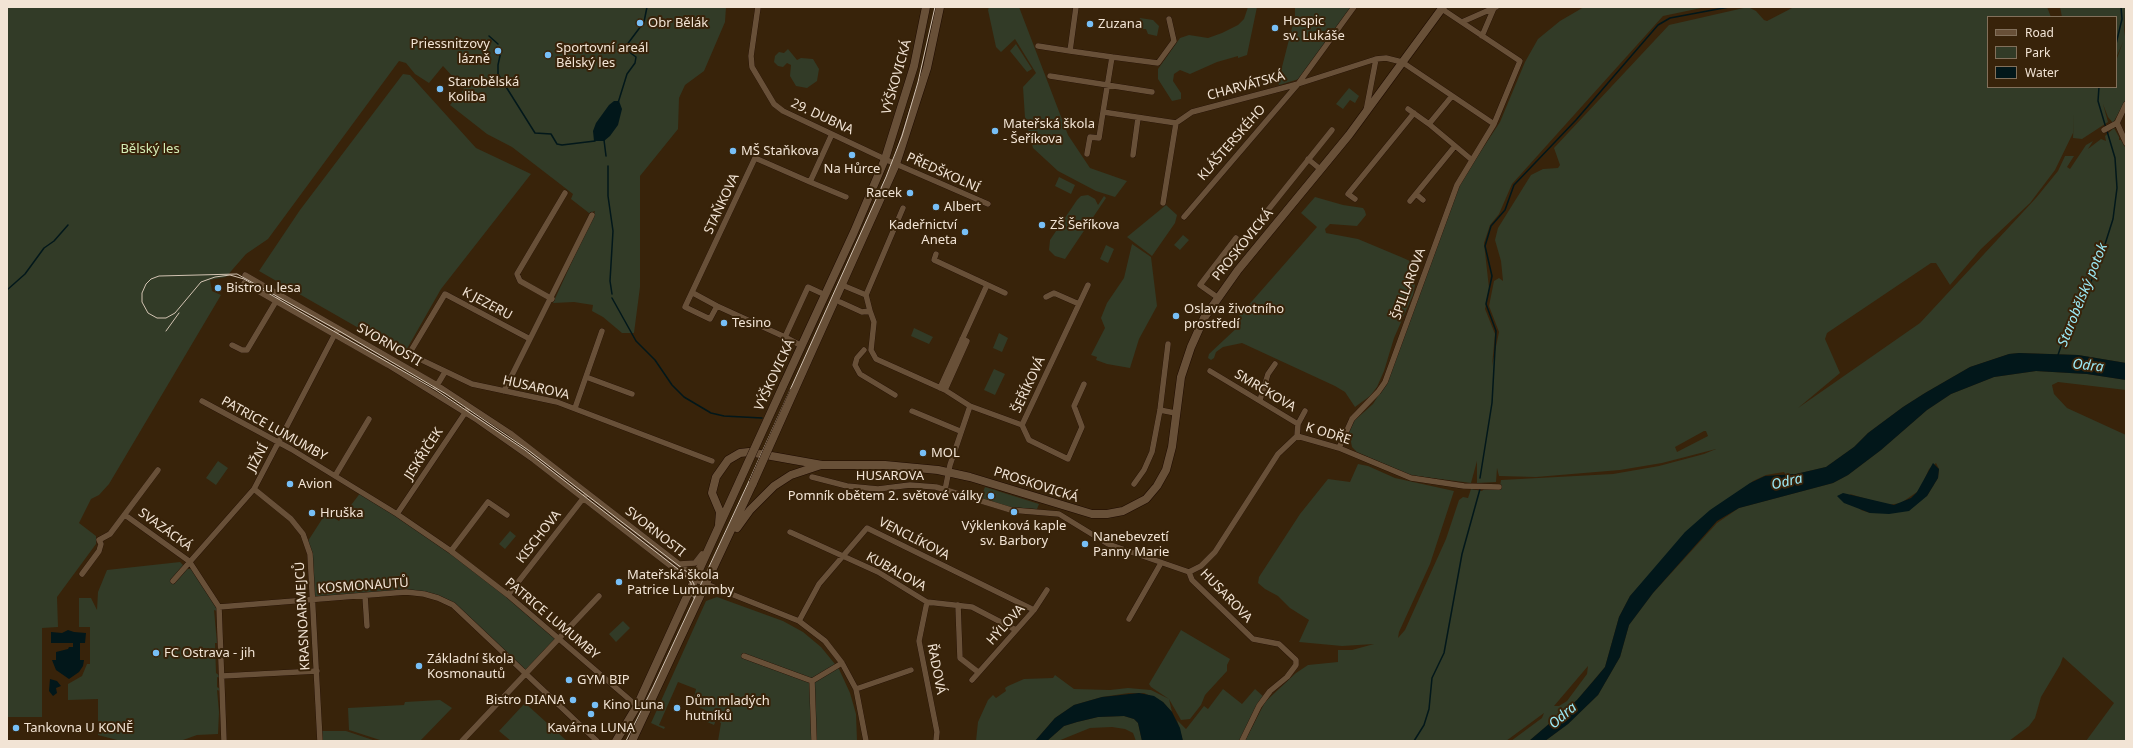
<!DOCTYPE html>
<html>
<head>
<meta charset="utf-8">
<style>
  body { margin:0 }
  #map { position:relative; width:2133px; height:748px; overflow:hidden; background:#38230a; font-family:"Noto Sans",sans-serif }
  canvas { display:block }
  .frame { position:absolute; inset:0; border:8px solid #f2e4d5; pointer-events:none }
  .legend { position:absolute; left:1987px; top:16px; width:130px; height:72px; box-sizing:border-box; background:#38230a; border:1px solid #82705b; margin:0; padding:5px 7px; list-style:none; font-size:12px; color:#f2e4d5 }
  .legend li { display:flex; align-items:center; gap:8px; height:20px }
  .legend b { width:20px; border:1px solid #82705b }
</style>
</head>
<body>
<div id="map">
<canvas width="2133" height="748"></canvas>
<div class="frame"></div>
<ul class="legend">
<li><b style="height:5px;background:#685038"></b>Road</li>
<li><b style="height:11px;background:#323b27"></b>Park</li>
<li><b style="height:11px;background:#02171a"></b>Water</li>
</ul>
</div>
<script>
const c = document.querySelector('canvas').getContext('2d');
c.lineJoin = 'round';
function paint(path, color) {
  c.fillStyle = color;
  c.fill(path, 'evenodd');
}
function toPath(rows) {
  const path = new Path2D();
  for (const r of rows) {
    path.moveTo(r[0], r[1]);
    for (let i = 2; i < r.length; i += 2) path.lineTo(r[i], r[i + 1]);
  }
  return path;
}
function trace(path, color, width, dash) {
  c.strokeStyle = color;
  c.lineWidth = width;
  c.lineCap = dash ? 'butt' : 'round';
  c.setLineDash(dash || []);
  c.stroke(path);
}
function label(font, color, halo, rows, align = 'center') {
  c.font = font + ' "Noto Sans",sans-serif';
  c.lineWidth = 4;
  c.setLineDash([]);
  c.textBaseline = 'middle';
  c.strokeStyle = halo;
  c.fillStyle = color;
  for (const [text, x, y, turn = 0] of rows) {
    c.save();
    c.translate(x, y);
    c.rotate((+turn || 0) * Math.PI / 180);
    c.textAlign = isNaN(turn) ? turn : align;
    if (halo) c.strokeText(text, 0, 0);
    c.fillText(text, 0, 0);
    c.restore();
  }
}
const green = toPath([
  [7,7,726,7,725,22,704,71,685,85,679,98,678,129,640,176,640,287,634,333,622,333,603,317,592,311,593,305,574,302,553,303,595,211,589,213,571,199,573,194,512,147,487,134,450,105,464,89,443,66,429,83,415,74,406,63,399,61,268,239,246,254,226,277,210,280,212,291,221,295,109,484,99,495,91,499,79,523,96,536,96,544,57,597,58,627,42,628,42,717,7,717],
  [989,7,1019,7,1068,135,1090,168,1127,181,1115,197,1096,191,1058,171,1033,148,1025,118,1023,87,1036,73,1015,39,1001,52,996,47,988,10],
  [1248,7,1257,7,1247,55,1238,58,1238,56,1217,62,1190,74,1180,70,1174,74,1173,81,1181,93,1181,99,1172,101,1158,79,1158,69,1180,38,1189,35,1208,38,1222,33,1238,25,1244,19],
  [1295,7,1354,7,1299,79,1279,85,1276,76,1282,67,1295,16],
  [1584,7,1706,7,1663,16,1512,184,1499,214,1490,225,1484,243,1489,288,1485,309,1495,334,1492,366,1499,332,1489,306,1494,281,1499,278,1503,281,1501,261,1495,240,1498,228,1531,175,1543,169,1558,168,1560,165,1554,148,1669,25,1748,7,1756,11,1764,20,1767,21,1794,7,2047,7,2051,17,1988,17,1988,87,2116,87,2116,61,2123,42,2116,58,2116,17,2062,17,2060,7,2125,7,2124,36,2126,24,2126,100,2113,123,2108,117,2103,104,2108,122,2082,139,2073,138,2074,113,2073,133,2055,170,2030,203,1981,249,1950,285,1936,263,1931,263,1827,333,1825,339,1840,373,1798,408,1920,323,2036,198,2058,171,2065,156,2074,156,2067,167,2070,169,2086,145,2093,141,2088,149,2101,139,2106,141,2105,136,2114,128,2119,137,2119,140,2121,140,2126,149,2126,363,2078,355,2019,353,2009,354,1970,367,1925,393,1903,407,1868,433,1854,447,1826,467,1796,474,1786,475,1784,472,1766,475,1753,481,1652,572,1630,596,1619,617,1605,667,1577,700,1529,741,1511,741,1542,718,1544,713,1506,741,1245,741,1265,702,1296,673,1308,665,1338,662,1338,650,1352,650,1374,644,1342,646,1299,642,1309,620,1290,608,1278,596,1265,589,1258,583,1259,577,1300,514,1328,479,1350,482,1358,464,1368,466,1395,478,1454,491,1430,564,1399,632,1398,638,1405,630,1446,539,1459,500,1463,497,1468,498,1471,489,1482,491,1484,489,1500,486,1501,480,1613,474,1659,466,1704,454,1716,449,1662,463,1620,470,1536,477,1499,476,1497,468,1496,482,1477,483,1477,461,1471,483,1410,475,1357,452,1352,447,1349,432,1354,421,1373,404,1386,383,1460,183,1500,122,1525,62,1538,39,1560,21],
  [1704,431,1706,431,1708,436,1677,452,1675,447],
  [1588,666,1587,674,1567,701,1559,706,1554,706],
  [1140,18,1153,20,1159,26,1157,36,1148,34,1146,29,1136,29],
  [1016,44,1032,69,1027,72,1010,51],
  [788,49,797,60,801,58,813,59,819,69,817,81,807,88,796,86,790,76,791,65,787,63,783,67,778,66,774,62,775,56,779,52,784,53],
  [403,74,410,75,476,148,531,174,441,289,404,354,259,271,300,210],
  [1349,88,1359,96,1355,103,1350,100,1343,109,1336,104],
  [1059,177,1075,185,1071,194,1055,186],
  [1088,195,1095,199,1098,205,1104,196,1106,198,1065,259,1055,256,1049,250,1050,240,1077,200,1081,196],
  [1315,197,1343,205,1363,208,1365,211,1366,215,1357,226,1330,224,1325,229,1326,233,1358,239,1401,257,1410,261,1415,270,1415,285,1413,295,1394,338,1384,371,1377,387,1370,396,1355,407,1345,392,1335,386,1242,343,1223,347,1216,352,1214,358,1211,360,1208,358,1209,354,1241,324,1239,316,1317,227,1301,213],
  [1166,205,1177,215,1175,223,1152,256,1127,237],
  [1183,235,1189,240,1180,250,1174,245],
  [1132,244,1151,257,1157,306,1139,339,1130,368,1107,364,1096,360,1097,357,1091,355,1105,328,1101,318,1107,303,1124,278],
  [1106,245,1114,249,1108,263,1100,259],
  [914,328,933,337,929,344,911,336],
  [999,333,1008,338,1002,352,993,348],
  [994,369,1005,374,995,395,984,390],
  [2036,371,2087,374,2126,380,2126,390,2058,382,2052,385,2054,394,2067,408,2126,435,2126,741,2086,741,2114,703,2063,657,2060,665,2041,697,2035,718,2029,726,2009,741,1545,741,1568,724,1598,695,1620,657,1629,625,1653,593,1717,523,1739,508,1833,483,1848,475,1881,450,1927,410,1951,394,1994,377],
  [1936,463,1939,469,1938,478,1927,496,1870,513,1861,510,1850,494,1888,505,1901,503,1917,492,1923,483,1929,469],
  [218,461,228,468,216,485,206,478],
  [985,487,1039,504,1037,509,1009,507,980,499],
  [361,492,450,551,560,639,526,673,453,605,438,598,406,592,314,600,306,544,326,513,339,521],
  [510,531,516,536,505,549,499,544],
  [180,562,187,569,192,569,217,609,217,611,214,610,217,643,215,643,216,673,220,676,220,678,217,677,217,687,220,689,220,691,217,690,219,712,218,734,197,735,183,740,121,741,98,735,98,699,68,700,68,684,82,676,87,664,90,664,90,627,79,627,79,598,91,598,97,610,98,592,107,570],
  [717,597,783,621,803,632,821,647,839,669,850,693,856,714,857,741,718,741,721,723,716,720,714,725,705,721,709,712,697,706,693,702,696,689,678,682,659,725,665,727,664,729,651,723,706,601],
  [623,621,630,628,616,642,609,634],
  [1181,630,1230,659,1227,665,1227,671,1205,695,1201,705,1190,719,1181,720,1169,699,1172,712,1163,702,1144,693,1129,693,1102,697,1074,705,1055,718,1035,741,976,741,978,722,988,700,993,695,996,698,1006,691,1005,688,1008,686,1024,679,1053,678,1055,675,1074,689,1110,690,1128,688,1151,690,1169,699,1151,687,1149,684],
  [1223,689,1242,704,1255,689,1264,697,1241,741,1183,741,1177,720,1186,729,1204,706,1208,709],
  [440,700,452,708,420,741,383,741,349,730,348,708,404,705,405,702],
  [525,703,567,741,511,741,499,731],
  [1124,716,1134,719,1138,723,1142,741,1136,741,1133,733,1125,729,1112,727,1090,728,1058,741,1047,741,1064,726,1077,722,1098,717],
  [319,731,346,731,376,741,320,741]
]);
const water = toPath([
  [614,101,619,101,622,109,618,125,610,136,604,141,594,141,593,131,596,123,609,105],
  [2019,353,2078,355,2126,363,2126,380,2087,374,2036,371,1994,377,1951,394,1927,410,1881,450,1848,475,1833,483,1739,508,1717,521,1653,593,1629,625,1620,657,1598,695,1568,724,1545,741,1529,741,1577,700,1595,679,1605,667,1619,617,1630,596,1685,532,1710,510,1750,483,1765,476,1796,474,1826,467,1854,447,1868,433,1903,407,1925,393,1970,367,2009,354],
  [1933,463,1939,469,1938,478,1927,496,1909,511,1889,514,1870,513,1844,503,1837,496,1843,493,1894,505,1911,498,1917,492],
  [68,630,74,632,86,633,85,643,80,643,80,660,84,660,83,666,79,672,69,679,56,670,52,660,56,660,56,652,68,649,69,647,73,647,73,643,51,643,51,632,62,633],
  [50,679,57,681,61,686,56,688,57,693,53,696,49,691],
  [1139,693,1154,696,1163,702,1172,712,1180,728,1183,741,1142,741,1138,723,1134,719,1124,716,1098,717,1077,722,1064,726,1047,741,1035,741,1055,718,1074,705,1102,697]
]);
const stream = toPath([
  [489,36,498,44],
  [2116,44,2122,19,2121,7],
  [500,48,501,51,498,65,498,74,535,133,551,134,557,144,562,145,595,141],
  [2099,87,2098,101,2106,128],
  [618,103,627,74,635,63,636,57,628,51,626,46,644,22,647,7],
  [604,140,606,156],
  [608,166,608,196,613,231,610,281,612,294],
  [7,290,25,274,44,248,54,241,68,225],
  [612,298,636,341,655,360,672,385,684,397,711,413,724,416,762,418],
  [2058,355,2067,328,2090,284,2101,257,2113,219,2117,188,2115,158,2107,131],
  [1480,478,1492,403,1496,331,1486,304,1492,276,1485,246,1491,226,1505,210,1514,185,1576,120,1658,25,1670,18,1729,7],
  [1414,741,1424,725,1429,709,1432,678,1444,653,1462,554,1480,489]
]);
const street = toPath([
  [758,7,751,56,752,67,774,104,783,111,889,161,988,204],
  [1076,7,1070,51,1112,57,1103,112,1176,123],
  [1462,22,1496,7],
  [1482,36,1494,8],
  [1038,46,1070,51],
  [1112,57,1158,63,1174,41,1169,19],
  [1050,76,1152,92],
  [1408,109,1429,124,1452,96],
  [1366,111,1376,59],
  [2117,123,2126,143],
  [1429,124,1472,160],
  [2104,130,2117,123,2126,104],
  [1087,154,1090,137,1099,138,1103,112],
  [1133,155,1138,118],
  [1308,159,1320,169],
  [810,182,846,197],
  [1416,194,1423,200],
  [1355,199,1348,194,1414,113],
  [1410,201,1455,146],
  [1163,203,1176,123,1192,112,1298,84,1376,59,1386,58,1402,62,1494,124],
  [1184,217,1298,84,1354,7],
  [1260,220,1332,130],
  [936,254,934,260,1005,293],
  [245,275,437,385,510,433,697,578],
  [244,283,388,365,477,420,534,460,681,574,799,621,825,641,842,663,856,689,866,741],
  [842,285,866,295],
  [693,293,717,306,785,337],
  [1046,297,1054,293,1079,304],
  [1217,297,1200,285,1236,238],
  [552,299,520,281,517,274,565,193],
  [840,302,862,312,870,311,874,322,871,350,876,359,945,390,970,406,1022,425],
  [717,306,710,319,685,307,755,158,810,182,832,134],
  [870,311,866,295,903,208],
  [530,339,445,294,409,354,472,384,557,402,712,461],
  [232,345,242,350,247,350,278,298],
  [802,346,785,337,808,287,821,293],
  [864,350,857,358,855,365,860,374,895,395],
  [1210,371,1298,424,1297,436],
  [586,377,632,394],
  [436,387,445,372],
  [940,388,987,285],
  [945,390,967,341,962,339],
  [504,391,592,215],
  [1260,400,1268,374,1275,364],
  [202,401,291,449,397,514,451,551,508,595,637,706],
  [575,408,602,331],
  [1160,410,1175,413],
  [912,411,960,431],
  [1298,424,1305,411],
  [1022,425,1088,285],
  [1022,425,1029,440,1068,459,1082,427,1074,406,1084,384],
  [1339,448,1352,419,1378,392,1385,382,1457,185,1494,124,1520,61,1442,9],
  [335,476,369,419],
  [812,477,847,486,878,489,910,485,936,487,1011,510,1059,514,1108,544,1189,572],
  [1134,484,1144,470,1152,452,1160,410,1168,344],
  [254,489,291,519,303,534,310,554,320,741],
  [945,490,950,465,970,406],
  [397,514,467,410],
  [125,515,189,561,219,607,224,741],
  [790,532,878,572,927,602,972,607,1016,630],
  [451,551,488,502,507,515],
  [680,564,695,563,702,554],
  [1189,572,1201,566,1215,552,1278,454,1297,436,1339,448,1411,478,1464,486,1499,487],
  [1189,572,1192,580,1253,639,1279,644,1296,660,1296,665,1287,677,1270,691,1259,706,1242,741],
  [82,574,99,551,101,544,99,540,110,534,158,470],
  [173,581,254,489,336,332],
  [508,595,585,496],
  [365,596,367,626],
  [927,602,919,641,937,732,936,741],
  [958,605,960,658,978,672],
  [219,607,406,592,424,594,438,598,453,605,597,741],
  [1129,619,1161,563],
  [799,621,819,584,867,528,1034,610],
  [744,656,812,681],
  [222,676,317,671],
  [972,680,1034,610,1047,590],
  [812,681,814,740],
  [812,681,842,663],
  [856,689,911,670],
  [462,741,599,596]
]);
const secondary = toPath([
  [783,386,854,232,885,159,914,66,926,7],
  [794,391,896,164,927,68,940,7],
  [719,524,720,512,712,493,716,477,728,460,740,453,749,452,822,465,885,465,938,470,970,477,1092,514,1107,514,1123,511,1146,499,1157,486,1166,470,1172,447,1181,377,1191,347,1204,318,1238,270,1349,135,1443,7],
  [737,528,750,510,774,486,791,475,821,465],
  [616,741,637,706,741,478],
  [632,741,753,483]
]);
const tram = toPath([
  [166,331,179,313],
  [692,596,691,583,683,573,525,450,436,390,316,321,244,279,230,275,215,277,201,282,175,313,166,318,157,318,148,313,142,302,142,293,146,284,151,279,159,276,237,274,341,332,446,394,528,450,687,572,694,584,694,598],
  [626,741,653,687,749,481,886,177,902,136,918,82,935,7]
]);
const secondaryBridge = toPath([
  [741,478,783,386],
  [753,483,794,391]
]);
const markers = [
  [640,23,4,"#77bff7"],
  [1090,24,4,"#77bff7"],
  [1275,28,4,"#77bff7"],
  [498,51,4,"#77bff7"],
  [548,55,4,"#77bff7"],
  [440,89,4,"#77bff7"],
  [995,131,4,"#77bff7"],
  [733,151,4,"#77bff7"],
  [852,155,4,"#77bff7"],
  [910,193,4,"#77bff7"],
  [936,207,4,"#77bff7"],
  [1042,225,4,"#77bff7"],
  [965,232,4,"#77bff7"],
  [218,288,4,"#77bff7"],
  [1176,316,4,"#77bff7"],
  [724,323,4,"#77bff7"],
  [923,453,4,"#77bff7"],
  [290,484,4,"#77bff7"],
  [991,496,4,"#77bff7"],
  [1014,512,4,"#77bff7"],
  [312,513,4,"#77bff7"],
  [1085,544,4,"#77bff7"],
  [619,582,4,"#77bff7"],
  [156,653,4,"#77bff7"],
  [419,666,4,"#77bff7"],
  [569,680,4,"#77bff7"],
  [573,700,4,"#77bff7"],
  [595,705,4,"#77bff7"],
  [677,708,4,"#77bff7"],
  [591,714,4,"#77bff7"],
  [16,728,4,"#77bff7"]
];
const poiNames = [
  ["Hospic",1283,21],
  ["sv. Lukáše",1283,36],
  ["Obr Bělák",648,23],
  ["Zuzana",1098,24],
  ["Priessnitzovy",490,44,"right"],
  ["lázně",490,59,"right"],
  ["Sportovní areál",556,48],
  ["Bělský les",556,63],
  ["Starobělská",448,82],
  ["Koliba",448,97],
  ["Mateřská škola",1003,124],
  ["- Šeříkova",1003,139],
  ["MŠ Staňkova",741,151],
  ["Na Hůrce",852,169,"center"],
  ["Racek",902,193,"right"],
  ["Albert",944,207],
  ["Kadeřnictví",957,225,"right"],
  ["Aneta",957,240,"right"],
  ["ZŠ Šeříkova",1050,225],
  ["Bistro u lesa",226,288],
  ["Oslava životního",1184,309],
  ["prostředí",1184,324],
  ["Tesino",732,323],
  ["MOL",931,453],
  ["Avion",298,484],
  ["Pomník obětem 2. světové války",983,496,"right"],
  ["Hruška",320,513],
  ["Výklenková kaple",1014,526,"center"],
  ["sv. Barbory",1014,541,"center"],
  ["Nanebevzetí",1093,537],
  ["Panny Marie",1093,552],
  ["Mateřská škola",627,575],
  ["Patrice Lumumby",627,590],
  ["FC Ostrava - jih",164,653],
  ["Základní škola",427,659],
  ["Kosmonautů",427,674],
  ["GYM BIP",577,680],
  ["Bistro DIANA",565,700,"right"],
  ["Dům mladých",685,701],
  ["hutníků",685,716],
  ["Kino Luna",603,705],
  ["Tankovna U KONĚ",24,728],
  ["Kavárna LUNA",591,728,"center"]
];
const streetNames = [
  ["VÝŠKOVICKÁ",897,77,-74],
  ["CHARVÁTSKÁ",1246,86,-15],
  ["29. DUBNA",822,117,25],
  ["KLÁŠTERSKÉHO",1232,143,-49],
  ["PŘEDŠKOLNÍ",943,173,24],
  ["STAŇKOVA",722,204,-65],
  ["PROSKOVICKÁ",1243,245,-51],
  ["ŠPILLAROVA",1409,284,-70],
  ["K JEZERU",487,304,28],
  ["SVORNOSTI",389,345,30],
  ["VÝŠKOVICKÁ",775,375,-65],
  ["ŠEŘÍKOVÁ",1029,385,-65],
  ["HUSAROVA",536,388,13],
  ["SMRČKOVA",1265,391,31],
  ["PATRICE LUMUMBY",274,429,29],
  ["K ODŘE",1328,434,17],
  ["JISKŘIČEK",424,454,-57],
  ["JIŽNÍ",258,458,-62],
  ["HUSAROVA",890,476],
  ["PROSKOVICKÁ",1036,485,18],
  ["SVAZÁCKÁ",165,530,36],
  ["SVORNOSTI",655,532,38],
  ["KISCHOVA",539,537,-52],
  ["VENCLÍKOVA",914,539,27],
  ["KUBALOVA",896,572,29],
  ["KOSMONAUTŮ",363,586,-4],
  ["HUSAROVA",1226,596,46],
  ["KRASNOARMEJCŮ",303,616,-93],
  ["PATRICE LUMUMBY",552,619,40],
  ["HÝLOVA",1006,625,-48],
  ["ŘADOVÁ",936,669,79]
];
const parkNames = [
  ["Bělský les",150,149]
];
const waterNames = [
  ["Starobělský potok",2083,295,-68],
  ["Odra",2088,366,6],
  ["Odra",1787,482,-13],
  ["Odra",1563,716,-41]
];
paint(green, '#323b27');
paint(water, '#02171a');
trace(stream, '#02171a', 1.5);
trace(street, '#1e0b00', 6);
trace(secondary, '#1e0b00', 9);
trace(street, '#685038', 5.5);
trace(secondary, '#685038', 8);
trace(tram, '#d2c3b2', 1);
trace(secondaryBridge, '#1e0b00', 9, []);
trace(secondaryBridge, '#685038', 8);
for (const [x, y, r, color] of markers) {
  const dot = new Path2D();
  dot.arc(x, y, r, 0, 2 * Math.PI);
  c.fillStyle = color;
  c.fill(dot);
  trace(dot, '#38230a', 1.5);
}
label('13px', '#f2e4d5', '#38230a', poiNames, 'left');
label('13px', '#f2e4d5', '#38230a', streetNames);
label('13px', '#d5eeb6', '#38230a', parkNames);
label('italic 14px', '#9ceaf7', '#38230a', waterNames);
</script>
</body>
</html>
